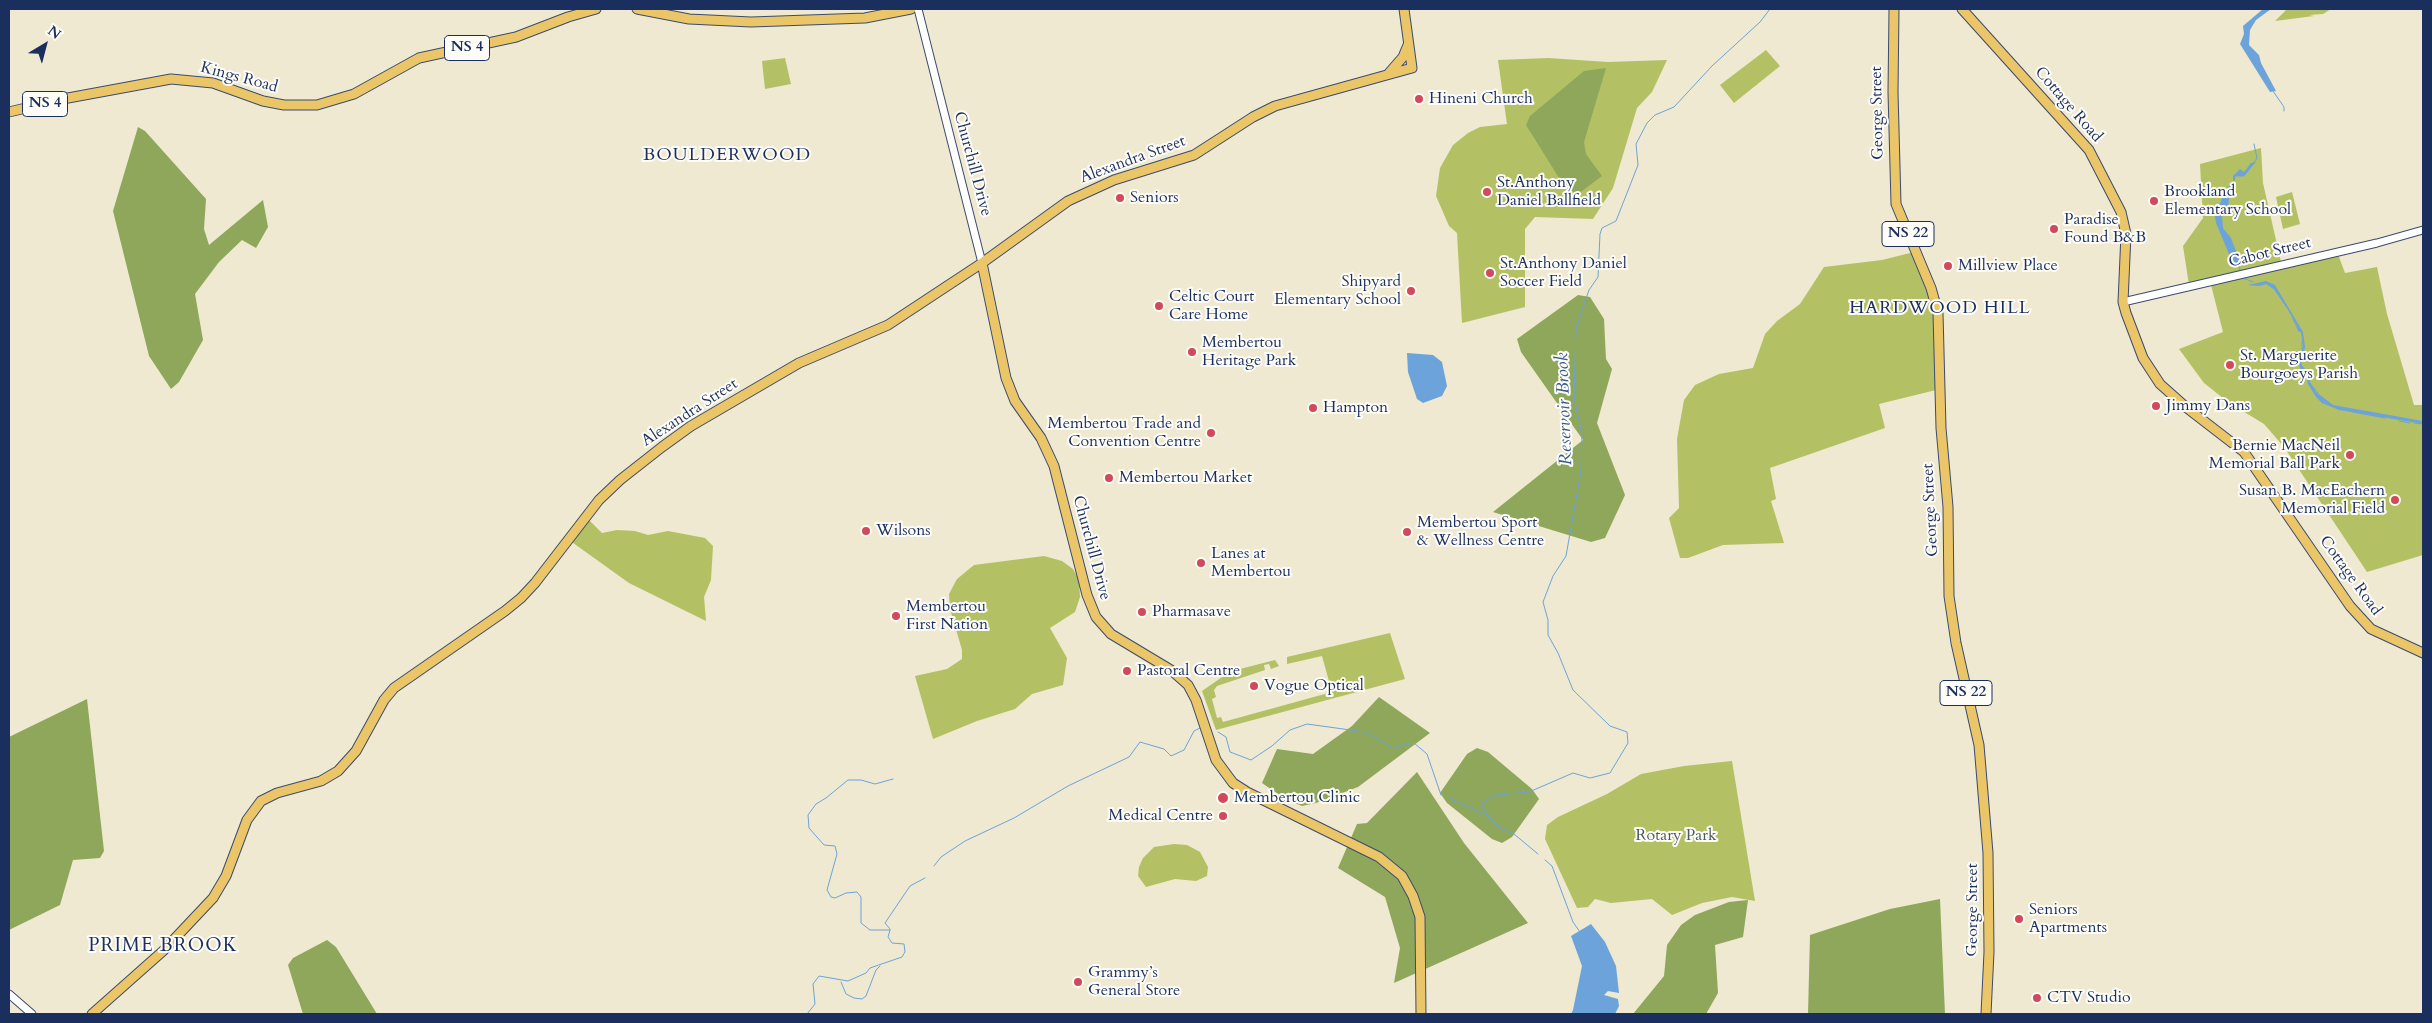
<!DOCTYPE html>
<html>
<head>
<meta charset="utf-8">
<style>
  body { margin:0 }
  #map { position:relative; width:2432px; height:1023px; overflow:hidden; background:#eee9d0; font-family:Cardo,serif }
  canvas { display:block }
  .frame { position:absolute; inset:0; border:10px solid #1b2f5e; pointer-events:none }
  .north { position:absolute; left:20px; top:20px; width:50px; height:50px; -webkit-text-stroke:4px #fdfcf7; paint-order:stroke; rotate:37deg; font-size:14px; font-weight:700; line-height:20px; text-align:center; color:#1b2f5e }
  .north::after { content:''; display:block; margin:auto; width:18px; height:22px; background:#1b2f5e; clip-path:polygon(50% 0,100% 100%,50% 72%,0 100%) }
</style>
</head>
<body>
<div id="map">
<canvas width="2432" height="1023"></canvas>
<div class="frame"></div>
<div class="north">N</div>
</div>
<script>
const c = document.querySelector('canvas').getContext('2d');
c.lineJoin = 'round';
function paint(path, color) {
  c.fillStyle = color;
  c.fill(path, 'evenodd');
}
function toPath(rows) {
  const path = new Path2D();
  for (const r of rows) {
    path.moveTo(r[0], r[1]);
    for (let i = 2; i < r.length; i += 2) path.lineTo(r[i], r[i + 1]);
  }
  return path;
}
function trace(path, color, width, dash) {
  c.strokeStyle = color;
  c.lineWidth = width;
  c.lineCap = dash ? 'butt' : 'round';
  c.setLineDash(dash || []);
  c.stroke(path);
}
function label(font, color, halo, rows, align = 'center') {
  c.font = font + ' Cardo,serif';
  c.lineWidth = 4;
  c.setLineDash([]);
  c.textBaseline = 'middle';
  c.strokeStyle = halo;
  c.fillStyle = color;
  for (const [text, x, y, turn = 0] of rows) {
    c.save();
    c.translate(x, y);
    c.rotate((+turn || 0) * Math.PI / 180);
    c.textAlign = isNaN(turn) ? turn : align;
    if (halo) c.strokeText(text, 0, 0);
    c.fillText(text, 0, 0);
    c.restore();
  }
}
const green = toPath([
  [2287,9,2331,9,2323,14,2309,15,2314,16,2275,21],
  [1766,50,1780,66,1734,103,1720,85],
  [785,58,791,84,765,89,762,61],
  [1548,58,1608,62,1667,60,1652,92,1637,108,1613,188,1593,219,1535,217,1525,229,1525,307,1462,323,1457,233,1449,226,1436,196,1440,168,1453,145,1468,133,1480,127,1507,124,1498,60],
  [2261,148,2263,183,2281,262,2336,249,2345,273,2377,267,2387,314,2414,405,2423,405,2423,555,2367,572,2284,447,2264,424,2228,402,2204,383,2179,349,2223,332,2210,281,2189,285,2183,246,2203,218,2200,164],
  [2292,192,2300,224,2283,229,2276,197],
  [1914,252,1933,305,1936,390,1879,404,1885,428,1770,468,1776,499,1771,501,1784,543,1723,545,1688,558,1680,558,1669,518,1679,508,1677,439,1684,400,1695,385,1719,374,1753,368,1765,334,1777,321,1800,304,1824,267,1882,260],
  [586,517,602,533,617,530,635,531,648,535,668,531,705,538,713,546,711,580,704,597,706,621,629,583,569,540],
  [1044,556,1062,561,1073,569,1079,580,1080,597,1075,612,1050,628,1067,658,1063,685,1032,694,1015,709,977,721,933,739,915,676,947,669,962,659,962,650,950,609,949,594,957,579,974,565],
  [1390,633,1405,679,1216,730,1202,691,1225,675,1240,669,1275,660,1279,666,1271,669,1269,664,1264,665,1265,670,1217,686,1214,690,1216,697,1212,699,1217,718,1221,717,1223,722,1332,692,1322,656,1287,664,1287,657],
  [1732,761,1755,901,1732,897,1702,903,1672,915,1652,899,1611,903,1595,899,1588,907,1577,908,1545,839,1547,825,1558,817,1607,794,1641,774,1684,766],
  [1174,844,1187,845,1200,852,1208,867,1207,876,1196,881,1175,879,1146,887,1138,876,1139,867,1143,858,1154,847]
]);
const forest = toPath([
  [1606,68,1584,142,1586,154,1602,176,1578,194,1569,194,1526,125,1530,116,1584,71],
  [138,127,145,131,206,199,204,229,209,245,263,200,268,227,256,248,242,240,219,262,195,294,203,340,179,382,171,389,149,356,113,211],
  [1578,295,1590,297,1604,319,1606,359,1612,369,1597,423,1625,495,1605,538,1591,542,1493,512,1583,440,1521,352,1517,339],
  [1379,697,1430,733,1358,787,1316,803,1302,806,1284,798,1262,783,1277,749,1313,754,1352,726],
  [87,699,104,851,100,858,73,860,60,905,9,930,9,737],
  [1477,748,1488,752,1532,789,1539,799,1512,837,1502,843,1492,839,1447,803,1440,793,1467,754],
  [1417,772,1464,843,1528,923,1394,983,1400,948,1385,897,1338,868,1357,824,1367,823],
  [1940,899,1945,1014,1808,1014,1810,935,1890,909],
  [1748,900,1743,937,1715,945,1718,993,1706,1014,1633,1014,1664,976,1667,945,1681,925,1695,915,1729,902],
  [327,940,336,947,377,1014,303,1014,288,965,293,958]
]);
const water = toPath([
  [2263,9,2271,9,2256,20,2250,30,2249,45,2259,55,2261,63,2276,91,2270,92,2240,44,2244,34,2243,26],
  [2256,162,2244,176,2236,176,2229,197,2228,211,2222,215,2223,228,2231,238,2241,264,2234,266,2216,223,2215,216,2225,191,2233,181,2233,176,2240,169,2244,172,2251,163],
  [2266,281,2275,285,2303,332,2305,347,2304,356,2301,361,2302,367,2308,373,2310,383,2316,392,2333,405,2423,421,2423,424,2339,410,2322,403,2316,397,2308,384,2306,374,2300,368,2299,361,2303,347,2301,332,2298,331,2297,326,2288,310,2273,288,2267,284,2259,286,2248,285],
  [1407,353,1433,355,1442,362,1447,386,1442,396,1423,403,1417,399,1408,372],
  [1591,924,1605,942,1616,966,1619,993,1608,991,1604,995,1618,999,1619,1006,1615,1014,1571,1014,1573,1010,1582,966,1571,936]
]);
const stream = toPath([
  [2273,91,2284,107,2284,111],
  [2253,164,2257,158,2254,144],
  [2237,176,2244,176,2248,171],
  [2238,264,2241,272],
  [2243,278,2253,282],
  [2267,284,2274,289],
  [2293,319,2299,331],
  [2302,350,2302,341],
  [2301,365,2308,373,2310,383,2318,393],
  [2353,412,2385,418],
  [2399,421,2410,423],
  [2414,423,2423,424],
  [1218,732,1226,737,1230,752,1251,760,1272,746,1290,730,1307,724,1365,732,1393,748,1414,743,1427,754,1441,795],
  [1449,798,1486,815],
  [1538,854,1514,834,1500,828,1487,815,1481,803,1497,795,1529,792,1573,773,1590,778,1610,773,1628,743,1627,732,1610,726,1573,690,1558,653,1548,635,1548,620,1543,602,1553,576,1566,556,1581,471,1582,435,1574,397,1576,328,1589,290,1598,277,1600,234,1602,228,1616,221,1638,165,1636,144,1647,123,1655,115,1674,107,1712,66,1760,22,1770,9],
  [1545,860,1552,866,1573,922,1580,932],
  [934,866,941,857,965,841,1014,818,1068,786,1129,757,1140,742,1164,749,1171,756,1184,750,1194,731,1200,728],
  [890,929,885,923,910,886,925,878],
  [890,930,870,930,861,923,861,897,857,892,846,893,835,898,831,897,827,890,837,854,835,846,824,845,809,828,808,815,816,804,826,798,848,780,861,780,875,784,893,779],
  [841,982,846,994,854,998,862,999,866,996,876,970,880,966],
  [807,1014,815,1004,813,984,819,976,848,981,866,973,870,968,902,957,905,952,904,944,892,943,888,937,890,930]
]);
const minor = toPath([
  [918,9,982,263],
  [2123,302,2377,243,2423,230],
  [9,994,32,1014]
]);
const major = toPath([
  [637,9,689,19,751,22,865,18,911,9],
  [1894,9,1893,92,1896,204,1931,288,1938,313,1941,428,1948,507,1949,596,1956,643,1979,745,1988,853,1989,952,1986,1014],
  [1962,9,2089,150,2121,212,2126,234,2123,302,2126,313,2143,358,2160,384,2187,408,2244,452,2350,606,2371,629,2423,653],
  [1389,73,1403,57,1408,45],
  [9,112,68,98,171,79,213,83,263,101,284,105,317,105,354,94,419,58,516,37,568,17,596,9],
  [982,263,1006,378,1015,401,1041,438,1054,466,1087,595,1096,617,1111,634,1171,670,1188,685,1196,700,1216,760,1233,783,1247,792,1379,857,1402,876,1413,896,1420,917,1421,1014],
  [92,1014,163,951,213,898,226,876,247,820,261,801,277,793,321,781,338,771,356,751,384,700,394,688,505,611,521,598,535,583,599,500,620,480,662,447,691,426,799,363,888,325,982,263,1068,201,1114,180,1194,155,1253,117,1275,106,1412,68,1404,9]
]);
const markers = [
  [1419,99,5,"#d1495b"],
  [1487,192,5,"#d1495b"],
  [1120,198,5,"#d1495b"],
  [2154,201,5,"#d1495b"],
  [2054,229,5,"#d1495b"],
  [1948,266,5,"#d1495b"],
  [1490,273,5,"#d1495b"],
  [1411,291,5,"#d1495b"],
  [1159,306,5,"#d1495b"],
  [1192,352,5,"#d1495b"],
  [2230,365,5,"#d1495b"],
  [2156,406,5,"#d1495b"],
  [1313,408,5,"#d1495b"],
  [1211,433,5,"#d1495b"],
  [2350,455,5,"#d1495b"],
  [1109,478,5,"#d1495b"],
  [2395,500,5,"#d1495b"],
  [866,531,5,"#d1495b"],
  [1407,532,5,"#d1495b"],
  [1201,563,5,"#d1495b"],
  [1142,612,5,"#d1495b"],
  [896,616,5,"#d1495b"],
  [1127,671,5,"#d1495b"],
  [1254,686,5,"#d1495b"],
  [1223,798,6,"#d1495b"],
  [1223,816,5,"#d1495b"],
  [2019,919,5,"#d1495b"],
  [1078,982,5,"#d1495b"],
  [2037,998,5,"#d1495b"]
];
const shields = [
  [467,48,45],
  [45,104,45],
  [1908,234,52],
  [1966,693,52]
];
const shieldNames = [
  ["NS 4",467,48],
  ["NS 4",45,104],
  ["NS 22",1908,234],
  ["NS 22",1966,693]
];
const streetNames = [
  ["Kings Road",239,78,15],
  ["Cottage Road",2068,105,49],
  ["George Street",1878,113,-91],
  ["Alexandra Street",1133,160,-20],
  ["Churchill Drive",972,164,75],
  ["Cabot Street",2270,253,-14],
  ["Alexandra Street",690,413,-33],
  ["George Street",1931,510,-93],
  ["Churchill Drive",1091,548,75],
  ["Cottage Road",2350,576,54],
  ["George Street",1973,910,-90]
];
const poiNames = [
  ["Hineni Church",1429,99],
  ["St.Anthony",1497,183],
  ["Daniel Ballfield",1497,201],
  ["Brookland",2164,192],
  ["Elementary School",2164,210],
  ["Seniors",1130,198],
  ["Paradise",2064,220],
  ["Found B&B",2064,238],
  ["St.Anthony Daniel",1500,264],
  ["Soccer Field",1500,282],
  ["Millview Place",1958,266],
  ["Shipyard",1401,282,"right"],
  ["Elementary School",1401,300,"right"],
  ["Celtic Court",1169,297],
  ["Care Home",1169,315],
  ["Membertou",1202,343],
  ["Heritage Park",1202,361],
  ["St. Marguerite",2240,356],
  ["Bourgoeys Parish",2240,374],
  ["Jimmy Dans",2166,406],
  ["Hampton",1323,408],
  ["Membertou Trade and",1201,424,"right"],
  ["Convention Centre",1201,442,"right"],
  ["Bernie MacNeil",2340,446,"right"],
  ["Memorial Ball Park",2340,464,"right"],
  ["Membertou Market",1119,478],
  ["Susan B. MacEachern",2385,491,"right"],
  ["Memorial Field",2385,509,"right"],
  ["Membertou Sport",1417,523],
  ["& Wellness Centre",1417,541],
  ["Wilsons",876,531],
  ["Lanes at",1211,554],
  ["Membertou",1211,572],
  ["Membertou",906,607],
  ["First Nation",906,625],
  ["Pharmasave",1152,612],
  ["Pastoral Centre",1137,671],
  ["Vogue Optical",1264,686],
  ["Membertou Clinic",1234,798],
  ["Medical Centre",1213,816,"right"],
  ["Seniors",2029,910],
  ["Apartments",2029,928],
  ["Grammy’s",1088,973],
  ["General Store",1088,991],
  ["CTV Studio",2047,998]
];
const parkNames = [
  ["Rotary Park",1676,836]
];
const neighbourhoodNames = [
  ["BOULDERWOOD",727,156],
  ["HARDWOOD HILL",1940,309]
];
const waterNames = [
  ["Reservoir Brook",1565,409,-92]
];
const quarterNames = [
  ["PRIME BROOK",163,947]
];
paint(green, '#b3c164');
paint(forest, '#8ea75a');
paint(water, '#6ca3da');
trace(stream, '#6ca3da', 1);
trace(minor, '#3b4b6f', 9);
trace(major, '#3b4b6f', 11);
trace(minor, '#fff', 7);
trace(major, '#ebc669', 9);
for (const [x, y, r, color] of markers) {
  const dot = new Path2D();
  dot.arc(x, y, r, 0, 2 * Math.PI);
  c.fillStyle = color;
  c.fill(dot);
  trace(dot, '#fdfcf7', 2);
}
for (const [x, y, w] of shields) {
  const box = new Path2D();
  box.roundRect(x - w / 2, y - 12.5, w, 25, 4);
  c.fillStyle = '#fdfcf7';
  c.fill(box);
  trace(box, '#1b2f5e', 1);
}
label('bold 15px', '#1b2f5e', null, shieldNames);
label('16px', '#1b2f5e', '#fdfcf7', streetNames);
label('16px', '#1b2f5e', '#fdfcf7', poiNames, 'left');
label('16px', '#495b60', '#fdfcf7', parkNames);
c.letterSpacing = '1px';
label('18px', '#1b2f5e', '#fdfcf7', neighbourhoodNames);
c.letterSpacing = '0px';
label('italic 18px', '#375889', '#fdfcf7', waterNames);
c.letterSpacing = '1px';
label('19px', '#1b2f5e', '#fdfcf7', quarterNames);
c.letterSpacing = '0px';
</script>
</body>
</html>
